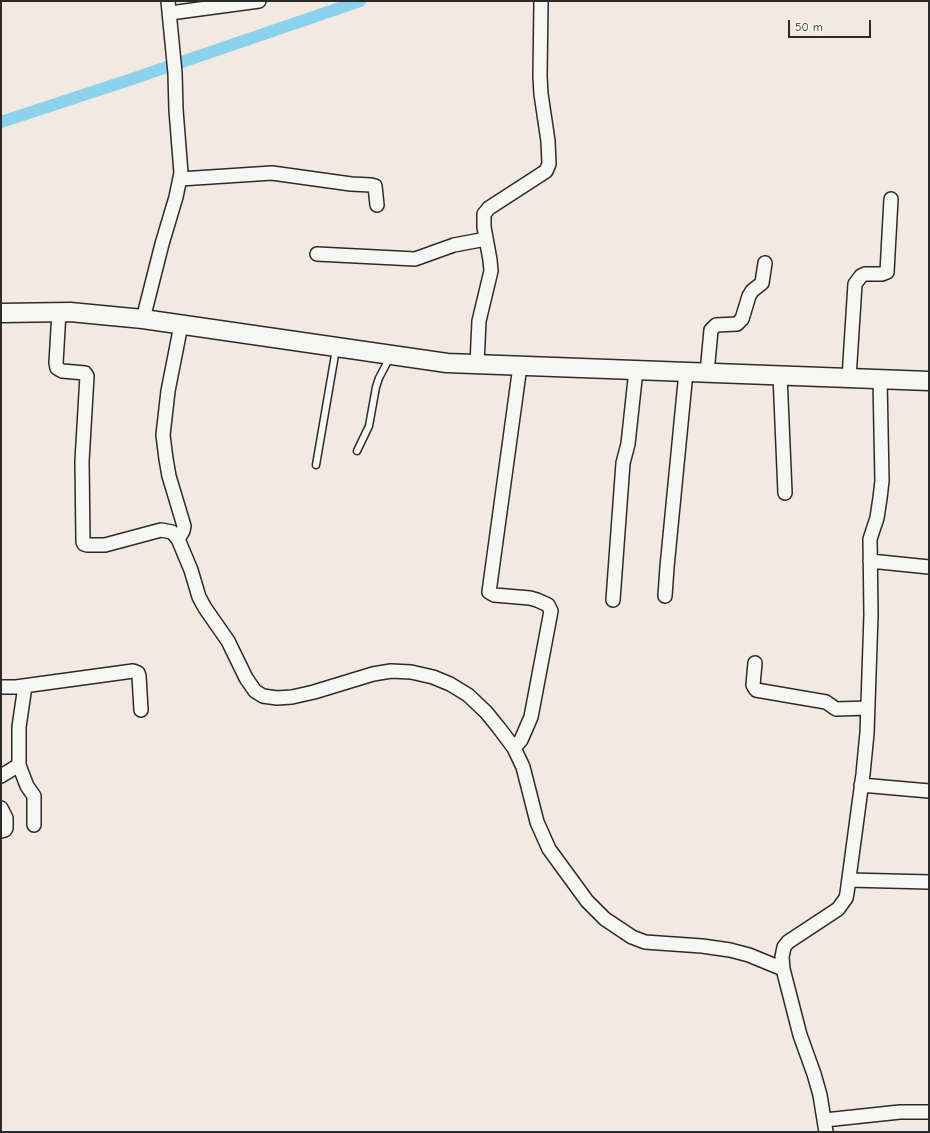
<!DOCTYPE html>
<html>
<head>
<meta charset="utf-8">
<style>
  body { margin:0 }
  #map { position:relative; width:930px; height:1133px; overflow:hidden; background:#f4e9e1; font-family:"Comic Neue",sans-serif }
  canvas { display:block }
  .frame { position:absolute; inset:0; border:2px solid #2b2b2b; pointer-events:none }
  .scale { position:absolute; left:788px; top:20px; width:83px; height:18px; box-sizing:border-box; border:2px solid #2b2b2b; border-top:0; padding-left:5px; font-size:12px; line-height:14px; white-space:nowrap; color:#2b2b2b; -webkit-text-stroke:3px #f6f6f2; paint-order:stroke }
</style>
</head>
<body>
<div id="map">
<canvas width="930" height="1133"></canvas>
<div class="frame"></div>
<div class="scale">50 m</div>
</div>
<script>
const c = document.querySelector('canvas').getContext('2d');
c.lineJoin = 'round';
function toPath(rows) {
  const path = new Path2D();
  for (const r of rows) {
    path.moveTo(r[0], r[1]);
    for (let i = 2; i < r.length; i += 2) path.lineTo(r[i], r[i + 1]);
  }
  return path;
}
function trace(path, color, width, dash) {
  c.strokeStyle = color;
  c.lineWidth = width;
  c.lineCap = dash ? 'butt' : 'round';
  c.setLineDash(dash || []);
  c.stroke(path);
}
const canal = toPath([
  [1,122,132,79,360,1]
]);
const lane = toPath([
  [357,451,369,426,376,387,379,378,390,357],
  [316,465,336,349]
]);
const street = toPath([
  [170,13,259,1],
  [180,179,272,173,351,184,371,185,375,186,377,205],
  [317,254,415,259,454,245,486,239],
  [59,312,56,363,57,368,62,371,85,373,87,376,82,461,83,542,84,544,87,545,105,545,161,530,172,532,178,539],
  [143,319,162,244,176,197,181,173,176,110,175,73,168,1],
  [181,325,168,391,163,435,166,459,169,476,184,526,183,531,178,539,191,570,199,597,205,608,228,641,246,678,255,691,263,696,277,698,292,697,314,692,373,674,391,671,411,672,433,677,450,684,468,695,486,712,499,728,514,748,523,767,537,822,549,849,587,901,605,919,632,937,645,942,702,946,730,950,749,955,783,969],
  [477,364,479,321,491,271,490,260,484,227,484,214,489,208,540,175,546,171,549,164,548,141,541,94,540,77,541,1],
  [707,373,711,330,716,325,737,324,742,319,749,296,752,291,762,283,765,263],
  [780,375,785,493],
  [849,378,855,284,861,276,865,274,882,274,887,272,891,199],
  [870,561,929,567],
  [665,596,667,567,686,372],
  [613,600,623,463,628,444,636,370],
  [755,663,753,685,756,690,826,702,836,709,868,708],
  [1,687,16,687,133,671,138,673,139,676,141,710],
  [514,748,521,740,531,717,551,611,548,605,537,600,530,598,494,595,489,592,520,366],
  [19,765,27,786,34,796,34,825],
  [1,776,19,765,19,727,25,686],
  [861,785,929,791],
  [1,808,6,818,6,828,5,830,1,831],
  [849,880,929,882],
  [825,1120,900,1112,929,1112],
  [826,1132,820,1095,814,1074,800,1035,783,969,782,957,784,947,788,942,838,909,846,898,847,893,863,774,867,733,871,615,870,539,877,518,880,498,882,481,880,379]
]);
const secondary = toPath([
  [1,313,70,312,143,319,447,363,929,381]
]);
trace(canal, '#8bd3ed', 12);
trace(lane, '#2b2b2b', 9);
trace(street, '#2b2b2b', 16);
trace(secondary, '#2b2b2b', 21);
trace(lane, '#f6f6f2', 6);
trace(street, '#f6f6f2', 13);
trace(secondary, '#f6f6f2', 18);
</script>
</body>
</html>
